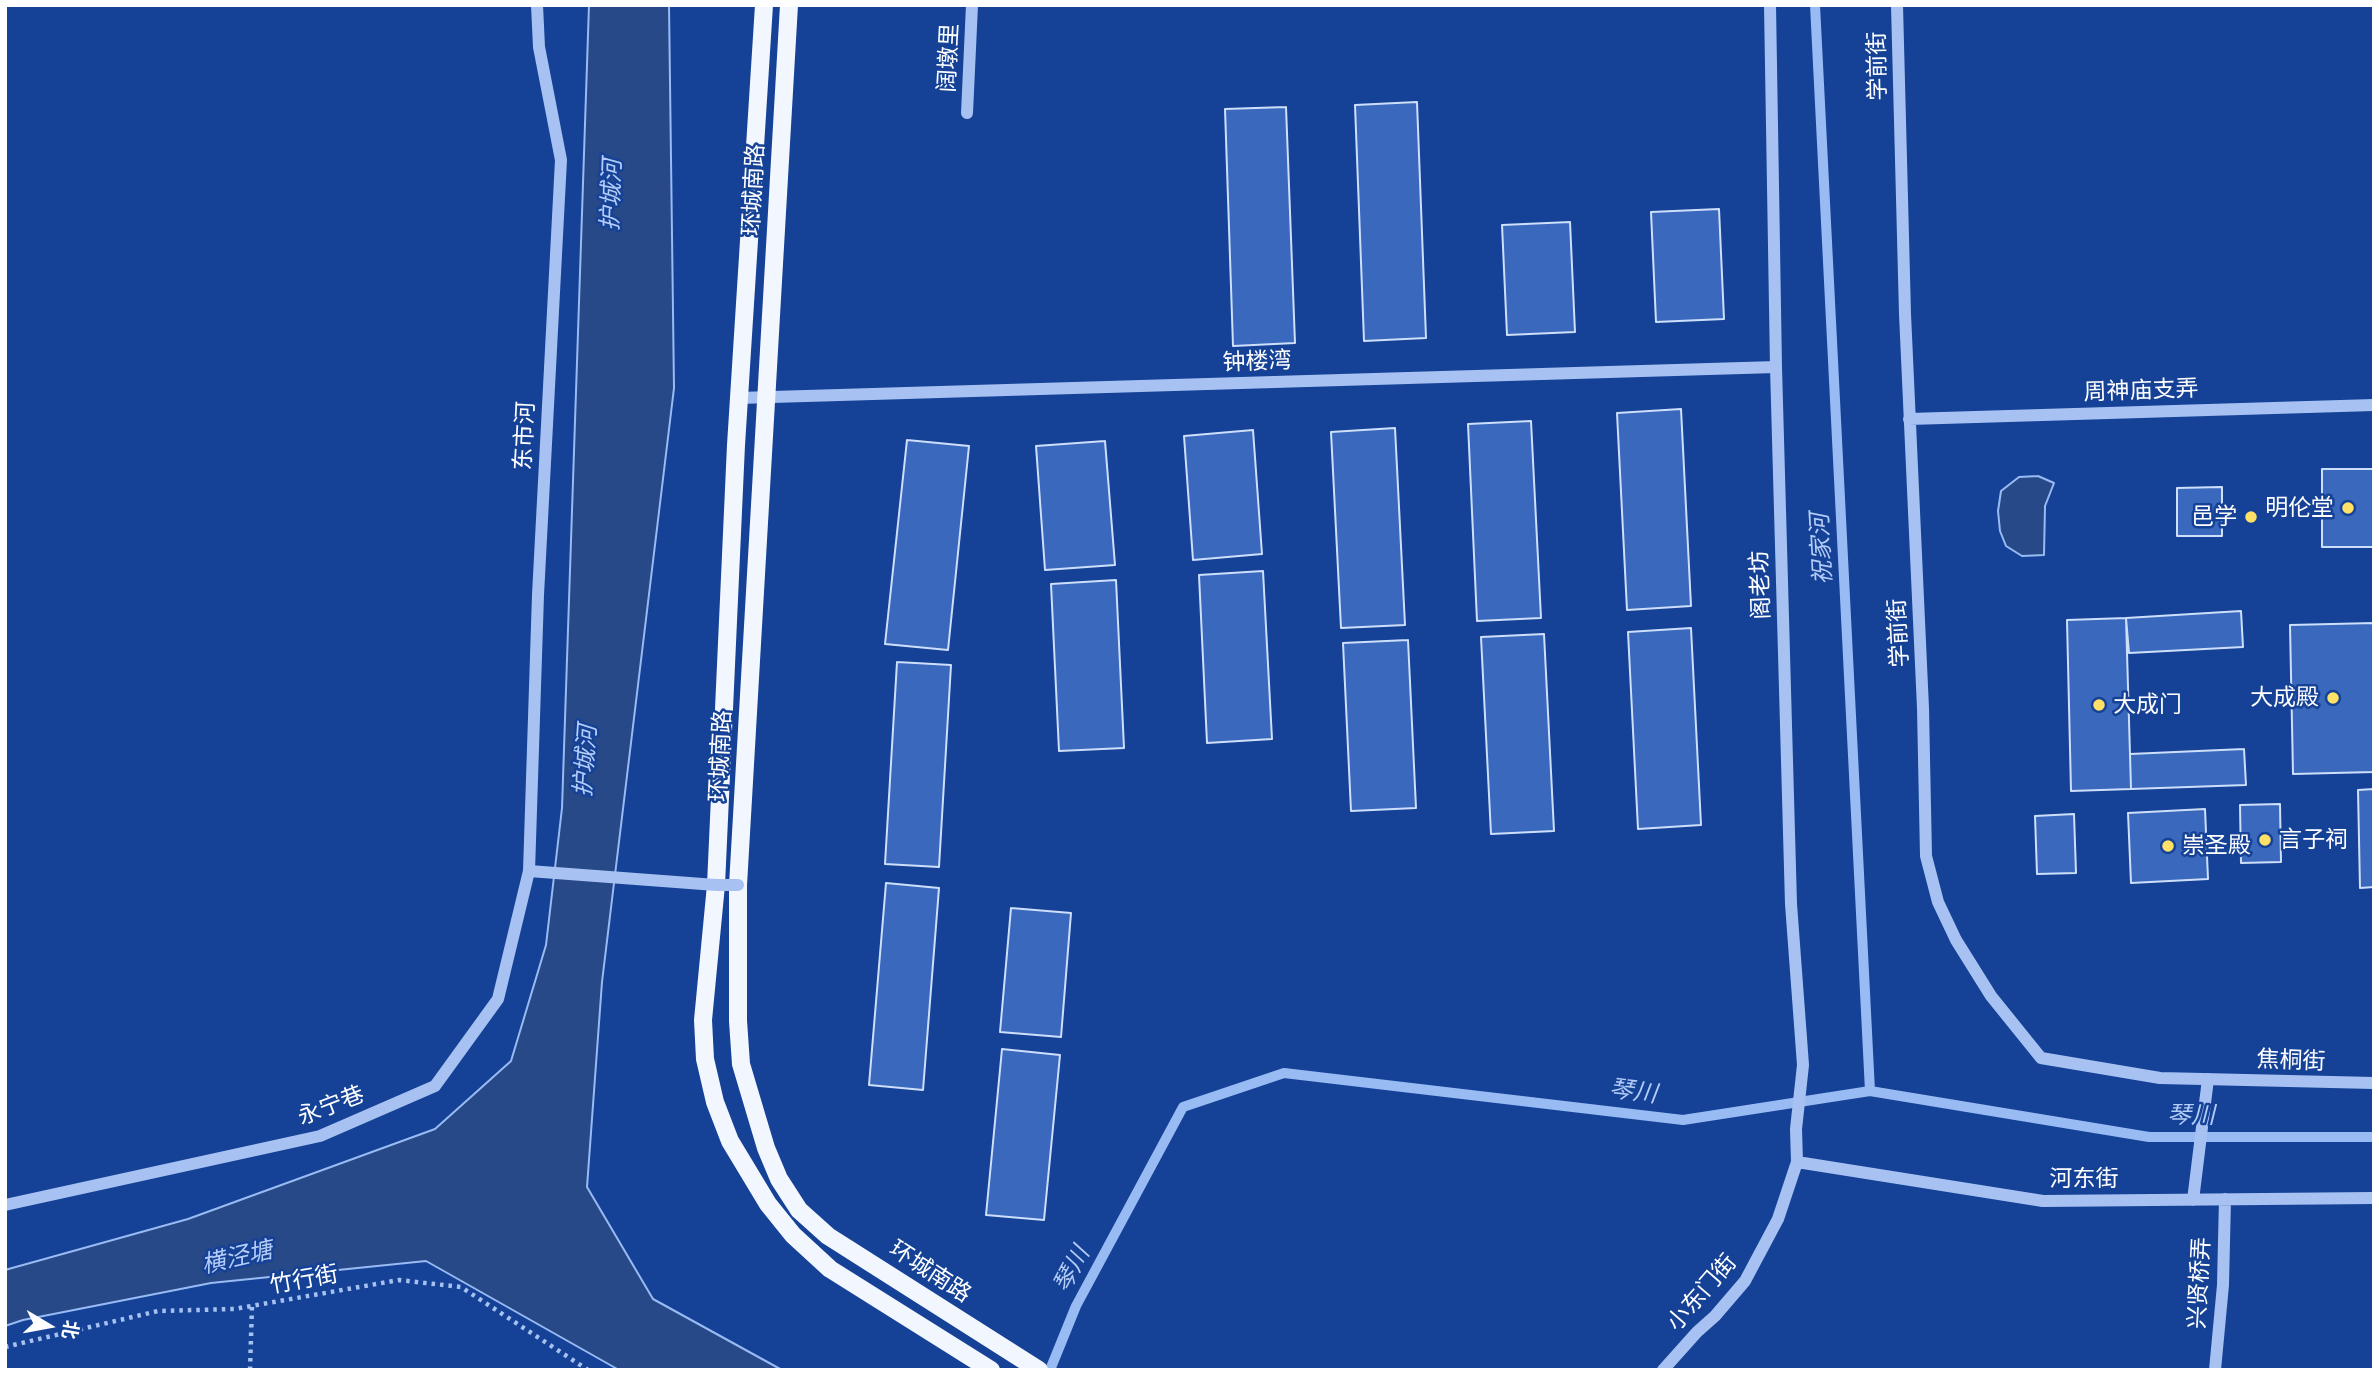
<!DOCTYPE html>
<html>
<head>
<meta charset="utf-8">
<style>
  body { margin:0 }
  #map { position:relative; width:2379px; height:1375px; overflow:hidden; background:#154296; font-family:Cabin,"Noto Sans SC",sans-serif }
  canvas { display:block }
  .frame { position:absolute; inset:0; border:7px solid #fff; pointer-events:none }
  .north { position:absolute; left:14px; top:1291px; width:70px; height:70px; -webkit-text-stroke:5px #154296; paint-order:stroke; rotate:100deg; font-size:19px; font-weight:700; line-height:28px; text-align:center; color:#fff }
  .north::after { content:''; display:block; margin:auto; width:24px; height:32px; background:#fff; clip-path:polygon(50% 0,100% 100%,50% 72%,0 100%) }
</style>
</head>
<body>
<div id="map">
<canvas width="2379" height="1375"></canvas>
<div class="frame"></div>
<div class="north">北</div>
</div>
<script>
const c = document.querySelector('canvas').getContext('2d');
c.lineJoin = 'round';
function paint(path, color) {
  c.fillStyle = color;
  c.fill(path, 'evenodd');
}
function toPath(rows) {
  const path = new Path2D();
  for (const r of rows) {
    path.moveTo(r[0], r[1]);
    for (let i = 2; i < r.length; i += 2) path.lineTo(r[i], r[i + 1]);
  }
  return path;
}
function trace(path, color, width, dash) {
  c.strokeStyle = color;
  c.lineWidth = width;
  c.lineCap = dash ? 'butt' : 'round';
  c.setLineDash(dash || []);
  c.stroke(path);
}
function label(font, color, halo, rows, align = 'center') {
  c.font = font + ' Cabin,"Noto Sans SC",sans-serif';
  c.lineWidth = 5;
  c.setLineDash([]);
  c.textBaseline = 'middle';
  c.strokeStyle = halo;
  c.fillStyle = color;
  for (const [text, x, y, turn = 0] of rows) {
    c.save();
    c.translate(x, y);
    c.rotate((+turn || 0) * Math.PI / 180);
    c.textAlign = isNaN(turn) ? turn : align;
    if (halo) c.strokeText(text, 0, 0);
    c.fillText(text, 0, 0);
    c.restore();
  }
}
const water = toPath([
  [589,5,669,5,674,388,602,982,587,1187,653,1299,782,1370,619,1370,426,1261,211,1283,23,1320,5,1326,5,1270,188,1219,435,1129,511,1061,546,945,562,808,589,5],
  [2038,476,2054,483,2045,506,2044,555,2022,556,2006,546,2000,531,1998,511,2001,491,2019,477,2038,476]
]);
const stream = toPath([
  [1815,5,1870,1091],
  [1050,1370,1076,1306,1183,1107,1284,1073,1683,1120,1870,1091,2149,1137,2374,1137]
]);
const building = toPath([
  [1417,102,1426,338,1364,341,1355,105,1417,102],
  [1286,107,1295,343,1233,346,1225,109,1286,107],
  [1719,209,1724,319,1656,322,1651,212,1719,209],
  [1570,222,1575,332,1507,335,1502,225,1570,222],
  [1681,409,1691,606,1627,610,1617,413,1681,409],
  [1531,421,1541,618,1477,621,1468,424,1531,421],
  [1395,428,1405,625,1341,628,1331,432,1395,428],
  [1253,430,1262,554,1193,560,1184,436,1253,430],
  [907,440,969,446,948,650,885,644,907,440],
  [1105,441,1115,565,1045,570,1036,446,1105,441],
  [2322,469,2374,469,2374,547,2322,547,2322,469],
  [2222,487,2222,536,2177,536,2177,488,2222,487],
  [1263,571,1272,739,1207,743,1199,575,1263,571],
  [1116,580,1124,748,1059,751,1051,584,1116,580],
  [2241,611,2243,647,2129,653,2126,618,2241,611],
  [2126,618,2131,789,2071,791,2067,620,2126,618],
  [2374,623,2374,772,2293,774,2290,625,2374,623],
  [1691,628,1701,825,1638,829,1628,632,1691,628],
  [1544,634,1554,831,1491,834,1481,637,1544,634],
  [1408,640,1416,808,1351,811,1343,643,1408,640],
  [897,662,951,665,939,867,885,864,897,662],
  [2244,749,2246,785,2131,789,2130,754,2244,749],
  [2374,789,2374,887,2360,888,2358,790,2374,789],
  [2280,804,2281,862,2241,863,2240,805,2280,804],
  [2205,809,2208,879,2131,883,2128,813,2205,809],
  [2074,814,2076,873,2037,874,2035,816,2074,814],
  [886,883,939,888,923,1090,869,1085,886,883],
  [1011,908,1071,913,1061,1037,1000,1032,1011,908],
  [1002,1049,1060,1055,1044,1220,986,1215,1002,1049]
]);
const path = toPath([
  [5,1347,158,1311,234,1309,399,1280,461,1287,588,1370],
  [250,1370,252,1306]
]);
const minor = toPath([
  [1897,5,1905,314,1923,708,1926,856,1938,902,1956,940,1991,996,2041,1058,2160,1078,2374,1083],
  [967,113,972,5],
  [739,398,1776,367],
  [1909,419,2374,405],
  [1797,1162,2043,1201,2374,1198],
  [2193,1200,2208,1079],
  [5,1205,320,1136,435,1086,498,999,529,871,538,595,561,160,539,47,537,5],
  [1663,1370,1697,1332,1715,1316,1745,1281,1778,1219,1797,1162,1796,1129,1803,1065,1791,904,1776,367,1770,5],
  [2215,1370,2223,1285,2225,1199]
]);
const major = toPath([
  [764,5,736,445,716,885,703,1020,705,1059,715,1102,730,1141,768,1204,793,1235,830,1269,991,1370],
  [789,5,738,885,738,1021,741,1064,766,1148,779,1179,799,1210,828,1236,1039,1370]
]);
const minorBridge = toPath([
  [529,871,716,885,738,885]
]);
const markers = [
  [2348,508,7,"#ffe168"],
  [2251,517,7,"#ffe168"],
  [2333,698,7,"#ffe168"],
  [2099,705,7,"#ffe168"],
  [2265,840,7,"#ffe168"],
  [2168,846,7,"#ffe168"]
];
const streetNames = [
  ["阔墩里",949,58,-87],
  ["学前街",1878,66,-91],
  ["环城南路",754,190,-87],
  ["钟楼湾",1257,362,-2],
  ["周神庙支弄",2141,391,-2],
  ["东市河",525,436,-87],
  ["阁老坊",1761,585,-92],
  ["学前街",1899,633,-93],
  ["环城南路",721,756,-87],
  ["焦桐街",2291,1061,2],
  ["永宁巷",331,1106,-21],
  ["河东街",2084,1179],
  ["环城南路",930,1272,33],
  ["竹行街",304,1280,-10],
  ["兴贤桥弄",2200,1283,-87],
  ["小东门街",1702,1293,-49]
];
const poiNames = [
  ["明伦堂",2334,508],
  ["邑学",2237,517],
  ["大成殿",2319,698],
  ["大成门",2113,705,"left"],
  ["言子祠",2279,840,"left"],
  ["崇圣殿",2182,846,"left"]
];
const waterNames = [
  ["护城河",612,195,-88],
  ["祝家河",1822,549,-93],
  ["护城河",586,761,-86],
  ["琴川",1633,1092,7],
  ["琴川",2191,1116],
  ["横泾塘",237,1258,-13],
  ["琴川",1072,1270,-62]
];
paint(water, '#284988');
trace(water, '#99bbf4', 2);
trace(stream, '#99bbf4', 10);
paint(building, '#3a68bc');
trace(building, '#cedffc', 2);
trace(path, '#a7c2f2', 4.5, [3.5, 5]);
trace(minor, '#a7c2f2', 12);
trace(major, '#f2f6ff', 18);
trace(minorBridge, '#a7c2f2', 12);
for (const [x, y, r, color] of markers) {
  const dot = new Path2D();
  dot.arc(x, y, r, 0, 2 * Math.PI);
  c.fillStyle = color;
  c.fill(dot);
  trace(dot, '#154296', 2.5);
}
label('23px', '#fff', '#154296', streetNames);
label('23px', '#fff', '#154296', poiNames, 'right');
label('italic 24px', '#b3ccf8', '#154296', waterNames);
</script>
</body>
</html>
